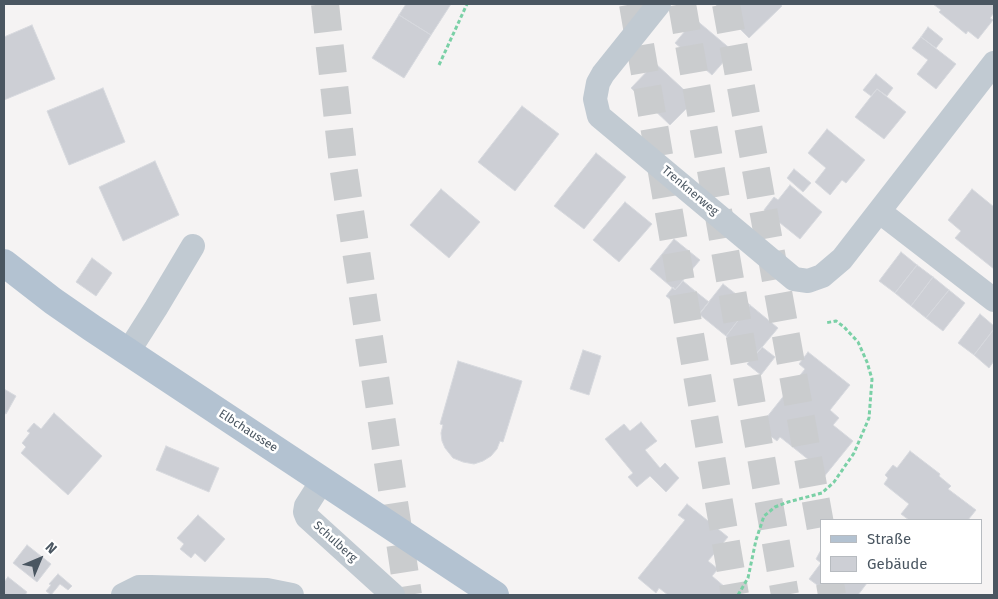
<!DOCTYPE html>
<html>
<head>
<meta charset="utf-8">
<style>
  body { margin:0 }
  #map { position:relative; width:998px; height:599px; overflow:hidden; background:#f5f3f3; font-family:"Fira Sans",sans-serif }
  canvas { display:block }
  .frame { position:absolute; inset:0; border:5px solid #4a5661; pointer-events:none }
  .legend { position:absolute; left:820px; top:519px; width:162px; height:65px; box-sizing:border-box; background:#fff; border:1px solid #b7bbc0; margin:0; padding:6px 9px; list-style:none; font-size:15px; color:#4a5661 }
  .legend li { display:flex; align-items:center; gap:10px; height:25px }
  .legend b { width:25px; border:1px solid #b7bbc0 }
  .north { position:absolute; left:15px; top:534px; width:50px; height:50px; -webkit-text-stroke:4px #fff; paint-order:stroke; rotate:45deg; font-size:14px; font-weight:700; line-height:20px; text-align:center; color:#4a5661 }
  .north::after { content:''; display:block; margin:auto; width:18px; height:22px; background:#4a5661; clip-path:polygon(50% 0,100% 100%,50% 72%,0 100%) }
</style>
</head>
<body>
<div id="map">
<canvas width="998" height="599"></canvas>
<div class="frame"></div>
<ul class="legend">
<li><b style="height:6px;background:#b3c2d1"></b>Straße</li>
<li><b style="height:14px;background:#cdcfd5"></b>Gebäude</li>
</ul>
<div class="north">N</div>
</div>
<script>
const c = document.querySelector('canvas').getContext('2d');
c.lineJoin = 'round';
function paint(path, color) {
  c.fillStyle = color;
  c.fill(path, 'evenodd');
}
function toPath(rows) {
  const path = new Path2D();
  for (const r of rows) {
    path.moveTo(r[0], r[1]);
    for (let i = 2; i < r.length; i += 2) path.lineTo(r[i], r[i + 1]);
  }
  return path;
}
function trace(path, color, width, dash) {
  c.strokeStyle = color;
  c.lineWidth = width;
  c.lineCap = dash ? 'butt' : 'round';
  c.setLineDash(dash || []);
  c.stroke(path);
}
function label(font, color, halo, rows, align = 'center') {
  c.font = font + ' "Fira Sans",sans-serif';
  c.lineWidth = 5;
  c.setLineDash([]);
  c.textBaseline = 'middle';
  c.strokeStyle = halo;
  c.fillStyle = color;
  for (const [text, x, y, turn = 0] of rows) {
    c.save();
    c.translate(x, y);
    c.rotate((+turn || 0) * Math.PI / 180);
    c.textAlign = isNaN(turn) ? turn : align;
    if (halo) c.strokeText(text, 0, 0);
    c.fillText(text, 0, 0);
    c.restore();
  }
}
const building = toPath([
  [406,4,451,4,431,35,399,15,406,4],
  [715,4,780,4,782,6,749,38,715,4],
  [933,4,992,4,994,6,994,13,990,18,993,20,978,39,968,31,966,34,939,12,941,10,933,4],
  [399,15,431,35,404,78,372,58,399,15],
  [695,19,733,51,712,75,675,43,695,19],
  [32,25,55,79,4,100,4,37,32,25],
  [928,27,943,39,936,48,921,37,928,27],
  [921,37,956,64,936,89,917,74,928,60,912,48,921,37],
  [655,63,695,100,670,125,631,88,655,63],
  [876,74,893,88,887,96,877,89,871,96,863,90,876,74],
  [103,88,125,142,69,165,47,111,103,88],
  [877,89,906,112,884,139,855,117,877,89],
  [522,106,559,134,515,191,478,162,522,106],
  [827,129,865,160,846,183,842,180,830,195,815,182,826,168,808,153,827,129],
  [596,153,626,177,584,229,554,206,596,153],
  [155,161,179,215,123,241,99,187,155,161],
  [794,169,811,183,803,192,787,178,794,169],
  [790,185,822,212,800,239,764,210,774,197,778,200,790,185],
  [441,189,480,222,449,258,410,225,441,189],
  [972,189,994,207,994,269,955,238,961,231,948,220,972,189],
  [625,202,652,224,619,262,593,240,625,202],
  [674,239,700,260,675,290,650,269,674,239],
  [901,252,917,265,895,293,879,281,901,252],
  [92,258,112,273,96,296,76,282,92,258],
  [917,265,933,277,911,306,895,293,917,265],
  [933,277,949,290,926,318,911,306,933,277],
  [683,281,695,291,681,308,666,296,673,287,675,290,683,281],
  [723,284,750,305,726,336,699,314,723,284],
  [949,290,965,303,943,331,926,318,949,290],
  [695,291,709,302,695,320,681,308,695,291],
  [750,305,778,328,753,358,726,336,750,305],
  [980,314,994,326,994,329,974,355,958,343,980,314],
  [994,329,994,361,989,368,974,355,994,329],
  [762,347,775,357,761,375,747,364,762,347],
  [583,350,601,356,589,395,570,389,583,350],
  [808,352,850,385,830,410,839,418,833,425,853,441,823,478,805,464,809,460,780,437,777,441,759,427,805,369,799,364,808,352],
  [458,361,522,381,503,442,500,441,497,449,491,456,483,461,474,464,463,462,453,458,445,448,442,441,441,433,443,425,440,424,458,361],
  [4,389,16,396,6,414,4,413,4,389],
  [54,413,102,456,68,495,21,453,26,447,22,443,30,433,27,431,34,423,41,429,54,413],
  [641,422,657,441,645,450,660,468,665,463,679,478,666,492,650,476,637,487,628,477,633,473,605,439,624,424,630,431,641,422],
  [166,446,219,468,209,492,156,470,166,446],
  [910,451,940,474,939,476,951,486,948,489,976,510,968,520,909,520,901,514,909,504,884,484,888,478,885,475,893,465,897,468,910,451],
  [687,504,728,537,708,561,718,569,712,576,732,593,730,595,668,595,659,588,656,593,638,578,685,520,678,515,687,504],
  [198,515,225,539,205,562,195,553,191,558,180,549,184,544,177,538,198,515],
  [27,545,51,564,37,582,13,563,27,545],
  [822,548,822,583,867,583,858,595,831,595,809,579,821,563,816,559,822,548],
  [58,574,72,586,68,590,60,584,51,595,46,591,51,585,49,584,58,574],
  [8,577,27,592,25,595,4,595,4,582,8,577]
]);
const highwayTunnel = toPath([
  [325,4,343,165,408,595],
  [633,4,735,595],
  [682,4,785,595],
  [726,4,822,535],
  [830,583,832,595]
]);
const path = toPath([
  [439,65,467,4],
  [738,595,748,578,756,540,764,516,775,507,788,502,822,493,834,482,854,453,869,418,872,379,867,362,858,342,844,327,836,321,825,323]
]);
const minor = toPath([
  [659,4,603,74,598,83,595,99,599,116,794,279,808,281,822,276,842,259,994,63],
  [880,212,994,300],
  [128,352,156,308,193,246],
  [322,481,306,506,305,512,307,517,393,595],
  [123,595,139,587,151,587,267,590,292,595]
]);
const major = toPath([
  [4,263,53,301,92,328,495,595]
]);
const streetNames = [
  ["Trenknerweg",690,191,40],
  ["Elbchaussee",248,431,33],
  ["Schulberg",335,542,42]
];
paint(building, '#cdcfd5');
trace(building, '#d7d9de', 1);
trace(highwayTunnel, '#caccce', 28, [28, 14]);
trace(path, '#7ad0a6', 3, [4, 2.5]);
trace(minor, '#c1cad2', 24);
trace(major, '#b3c2d1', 28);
label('12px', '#4a5661', '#fff', streetNames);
</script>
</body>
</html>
